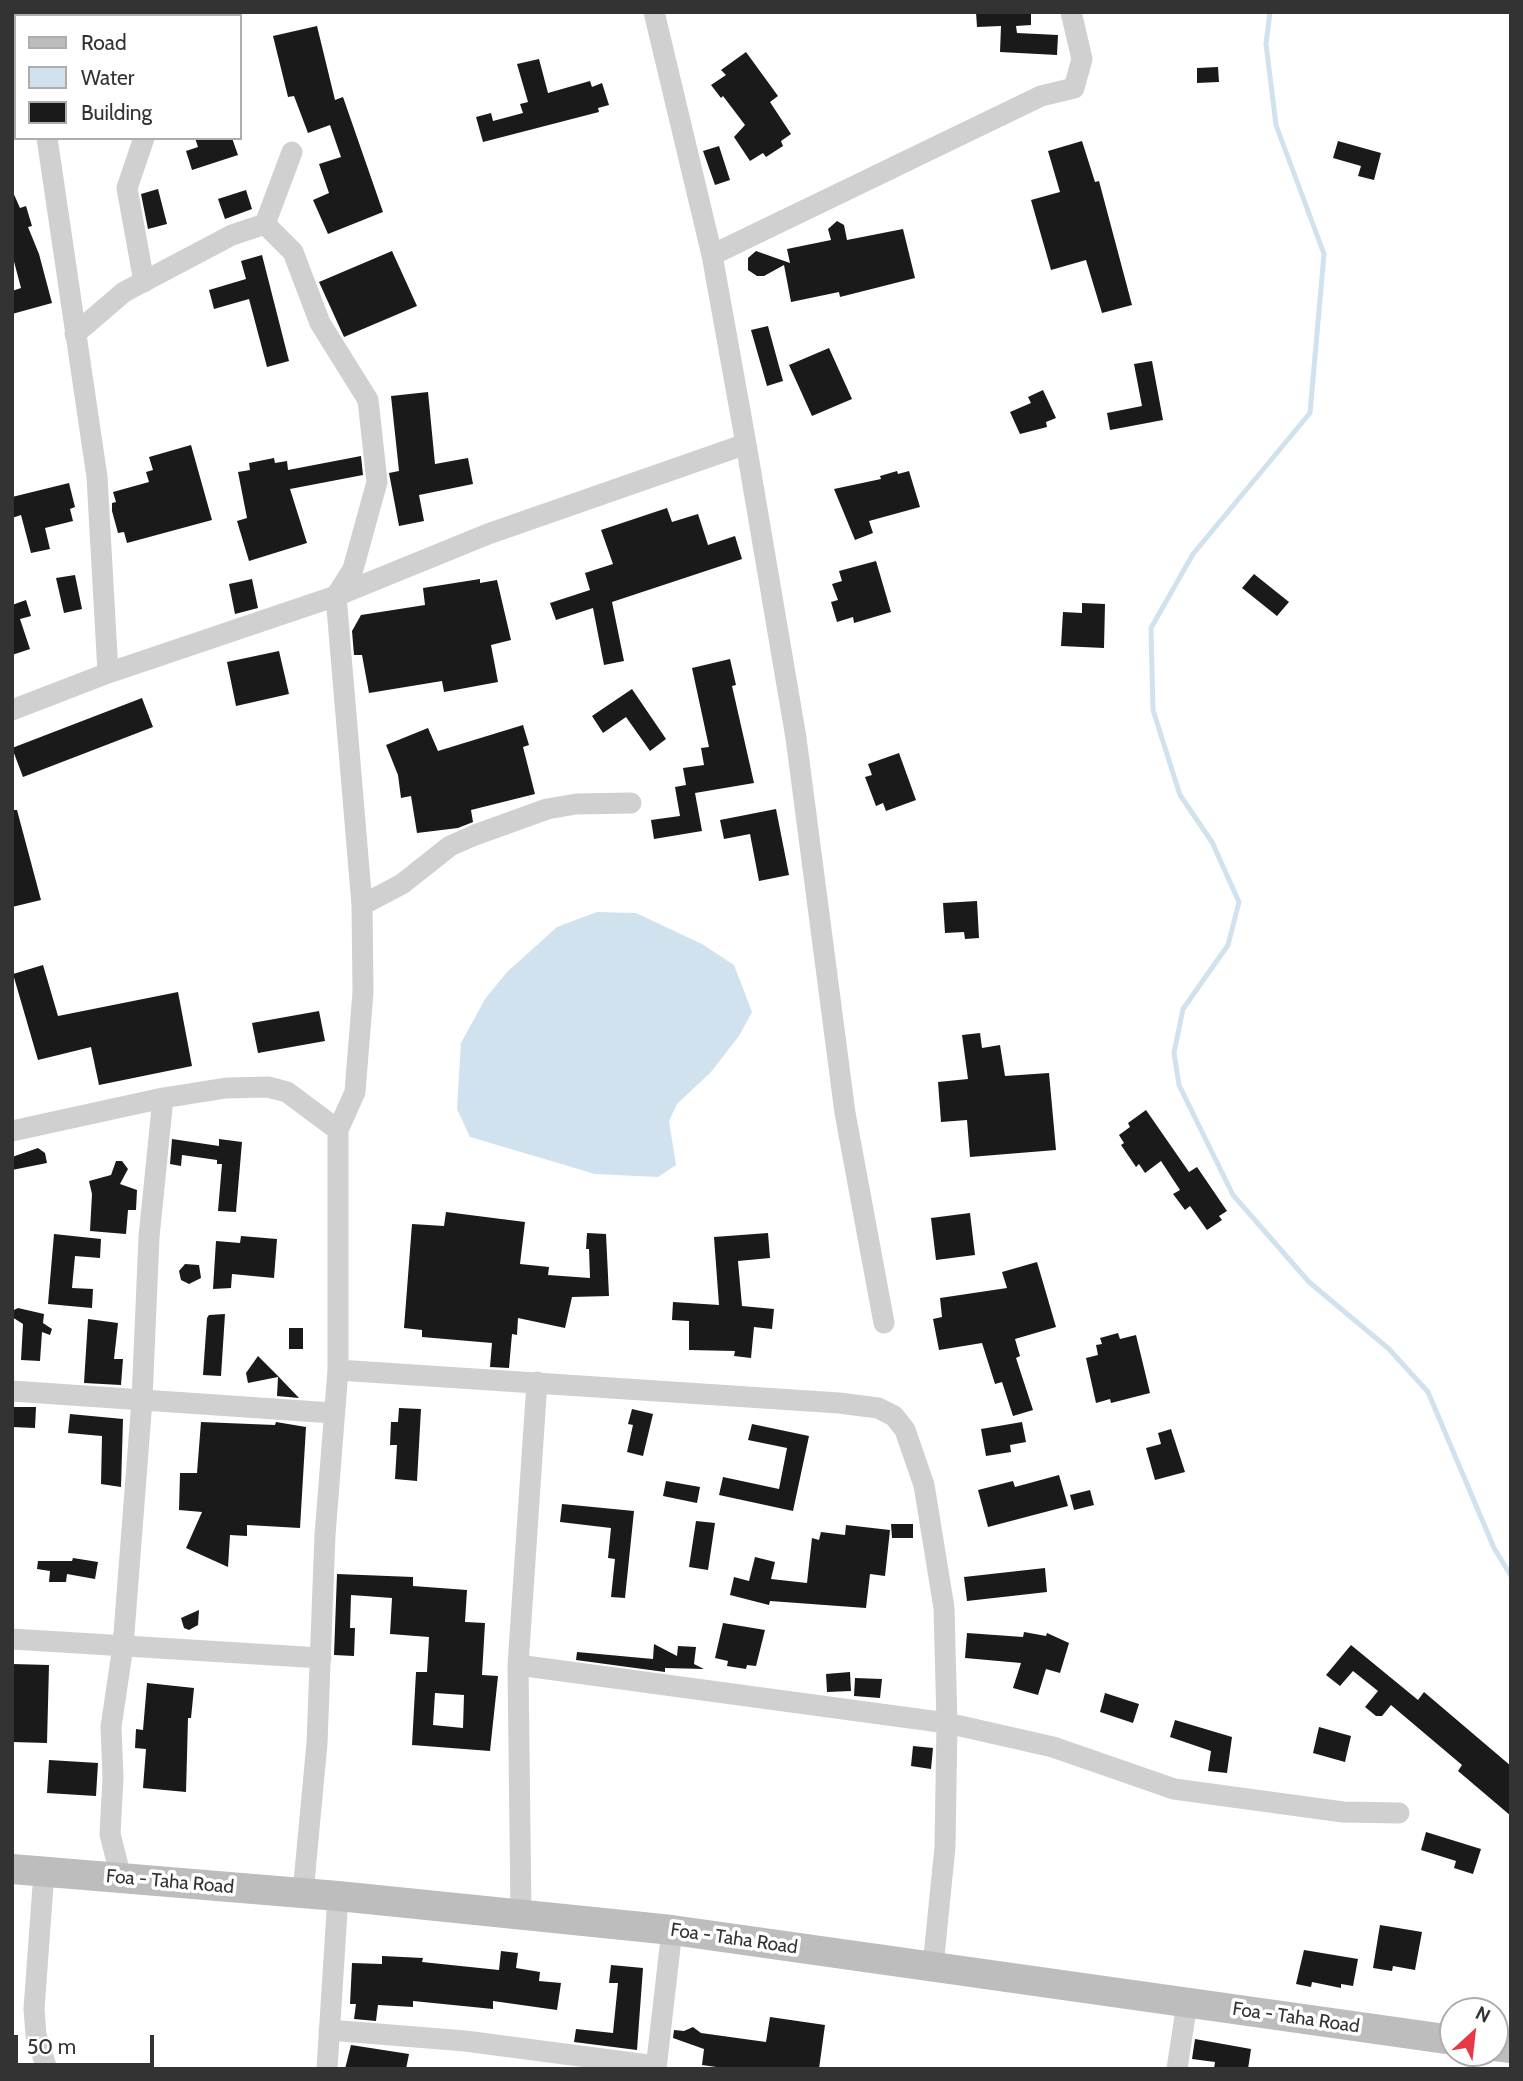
<!DOCTYPE html>
<html>
<head>
<meta charset="utf-8">
<style>
  body { margin:0 }
  #map { position:relative; width:1523px; height:2081px; overflow:hidden; background:#fff; font-family:Cabin,sans-serif }
  canvas { display:block }
  .frame { position:absolute; inset:0; border:14px solid #333; pointer-events:none }
  .legend { position:absolute; left:14px; top:14px; width:228px; height:126px; box-sizing:border-box; background:#fff; border:2px solid #adadad; margin:0; padding:9px 12px; list-style:none; font-size:21px; color:#333 }
  .legend li { display:flex; align-items:center; gap:14px; height:35px }
  .legend b { width:35px; border:2px solid #adadad }
  .north { position:absolute; left:1439px; top:1997px; width:70px; height:70px; box-sizing:border-box; background:#fff; border:2px solid #adadad; border-radius:50%; rotate:27deg; font-size:19px; font-weight:700; line-height:28px; text-align:center; color:#333 }
  .north::after { content:''; display:block; margin:auto; width:24px; height:32px; background:#e63946; clip-path:polygon(50% 0,100% 100%,50% 72%,0 100%) }
  .scale { position:absolute; left:14px; top:2035px; width:140px; height:32px; box-sizing:border-box; border:4px solid #333; border-top:0; padding-left:9px; font-size:21px; line-height:24px; white-space:nowrap; color:#333; -webkit-text-stroke:5px #fff; paint-order:stroke }
</style>
</head>
<body>
<div id="map">
<canvas width="1523" height="2081"></canvas>
<div class="frame"></div>
<ul class="legend">
<li><b style="height:9px;background:#bdbdbd"></b>Road</li>
<li><b style="height:19px;background:#cfe2ee"></b>Water</li>
<li><b style="height:19px;background:#1a1a1a"></b>Building</li>
</ul>
<div class="north">N</div>
<div class="scale">50 m</div>
</div>
<script>
const c = document.querySelector('canvas').getContext('2d');
c.lineJoin = 'round';
function paint(path, color) {
  c.fillStyle = color;
  c.fill(path, 'evenodd');
}
function toPath(rows) {
  const path = new Path2D();
  for (const r of rows) {
    path.moveTo(r[0], r[1]);
    for (let i = 2; i < r.length; i += 2) path.lineTo(r[i], r[i + 1]);
  }
  return path;
}
function trace(path, color, width, dash) {
  c.strokeStyle = color;
  c.lineWidth = width;
  c.lineCap = dash ? 'butt' : 'round';
  c.setLineDash(dash || []);
  c.stroke(path);
}
function label(font, color, halo, rows, align = 'center') {
  c.font = font + ' Cabin,sans-serif';
  c.lineWidth = 7;
  c.setLineDash([]);
  c.textBaseline = 'middle';
  c.strokeStyle = halo;
  c.fillStyle = color;
  for (const [text, x, y, turn = 0] of rows) {
    c.save();
    c.translate(x, y);
    c.rotate((+turn || 0) * Math.PI / 180);
    c.textAlign = isNaN(turn) ? turn : align;
    if (halo) c.strokeText(text, 0, 0);
    c.fillText(text, 0, 0);
    c.restore();
  }
}
const water = toPath([
  [597,912,636,913,702,944,734,965,752,1012,739,1036,711,1072,677,1104,669,1121,676,1165,658,1177,595,1174,470,1137,457,1109,461,1043,485,999,507,972,557,927]
]);
const stream = toPath([
  [1270,12,1266,44,1276,125,1324,254,1310,413,1193,554,1151,628,1153,710,1180,795,1212,842,1239,902,1228,945,1183,1009,1174,1053,1179,1085,1233,1195,1309,1282,1389,1349,1428,1392,1494,1548,1511,1576]
]);
const building = toPath([
  [976,12,1031,12,1031,25,1016,26,1017,33,1058,35,1057,55,1000,52,1001,26,977,27],
  [317,26,335,100,343,97,383,212,328,234,313,200,329,193,319,164,341,157,330,125,308,133,294,96,288,97,273,36],
  [746,52,778,96,770,102,791,134,781,141,783,146,766,157,763,153,750,161,734,137,745,125,723,96,721,98,711,85,726,75,721,70],
  [539,59,548,93,590,81,592,87,602,83,609,105,598,108,599,112,483,142,476,117,491,113,493,121,523,113,520,104,528,102,517,64],
  [1218,67,1219,82,1197,83,1197,68],
  [195,138,232,138,238,155,192,170,186,151,198,147],
  [1082,141,1095,182,1099,181,1132,305,1102,313,1086,260,1051,270,1031,200,1060,192,1048,151],
  [1338,141,1381,153,1374,180,1358,176,1361,166,1333,158],
  [719,146,730,180,715,185,703,151],
  [158,189,167,224,148,229,141,194],
  [12,190,20,208,26,206,32,226,28,227,39,254,52,303,12,314,12,291,21,288,12,254],
  [246,190,252,209,225,219,218,199],
  [837,221,844,225,847,240,903,229,915,278,840,297,839,292,791,302,784,265,764,276,757,276,748,270,748,258,756,251,790,263,787,249,831,240,828,229],
  [392,251,417,306,344,337,319,282],
  [262,255,289,361,267,367,249,299,214,309,209,290,246,279,241,261],
  [768,326,783,381,767,386,751,330],
  [829,348,852,399,812,416,789,365],
  [1152,361,1163,420,1110,430,1107,413,1142,406,1134,364],
  [1043,390,1056,418,1046,422,1047,427,1020,434,1010,412,1031,403,1028,397],
  [428,392,435,464,468,458,473,484,419,495,424,521,399,526,389,473,399,471,391,396],
  [191,445,212,520,127,543,124,532,118,533,112,511,112,503,116,502,113,492,149,482,146,472,153,470,149,457],
  [361,456,363,475,290,489,307,543,249,561,237,521,247,518,238,472,250,470,249,463,274,458,275,463,287,461,288,470],
  [897,471,898,474,909,471,920,507,869,521,873,533,855,540,834,489,881,479,880,476],
  [69,483,75,507,70,509,73,521,45,528,50,549,31,553,21,515,12,518,12,497],
  [667,508,672,522,698,514,708,545,735,536,742,559,612,602,624,661,604,665,593,608,556,620,550,603,590,590,585,573,613,564,601,530],
  [876,561,891,612,854,623,853,617,837,622,831,602,838,600,832,584,842,581,839,571],
  [1254,574,1289,602,1277,616,1242,588],
  [75,575,82,609,64,613,56,578],
  [252,579,258,608,235,614,229,584],
  [480,579,480,583,497,580,511,640,491,645,498,682,444,692,442,681,369,693,362,655,354,655,352,631,361,615,425,605,423,588],
  [26,600,31,616,20,619,30,649,12,655,12,605],
  [1082,603,1105,604,1104,648,1061,646,1063,612,1082,613],
  [279,651,289,694,236,706,227,662],
  [730,659,736,685,732,686,754,783,695,793,702,831,654,839,651,820,680,816,675,787,686,785,683,768,704,765,701,748,709,747,692,668],
  [632,689,666,739,650,751,626,717,603,733,592,716],
  [142,698,153,727,23,777,12,748],
  [523,725,529,745,523,747,535,794,471,810,473,822,458,828,417,833,411,796,401,798,398,775,386,745,428,728,438,751],
  [899,753,916,800,886,811,883,803,876,806,865,777,872,775,868,764],
  [776,809,789,875,759,881,750,834,724,839,720,820],
  [12,810,17,810,41,900,12,907],
  [977,901,979,938,965,939,964,932,945,933,943,903],
  [43,965,58,1016,178,992,192,1066,99,1085,91,1047,38,1060,13,974],
  [319,1011,325,1041,258,1053,252,1023],
  [980,1033,982,1048,1000,1045,1005,1076,1049,1073,1056,1150,970,1157,967,1120,941,1122,938,1082,968,1079,962,1035],
  [1146,1110,1189,1172,1197,1167,1227,1211,1219,1216,1222,1220,1207,1230,1190,1206,1185,1210,1173,1194,1180,1190,1161,1161,1145,1173,1139,1164,1136,1167,1121,1145,1124,1143,1119,1135,1130,1127,1128,1123],
  [172,1139,219,1146,219,1139,242,1142,236,1212,218,1211,222,1164,217,1164,217,1160,182,1155,181,1166,170,1164],
  [38,1148,45,1153,47,1163,12,1170,12,1157],
  [116,1161,122,1161,128,1169,120,1184,137,1190,136,1210,128,1210,126,1234,90,1231,92,1194,89,1181,111,1175],
  [446,1212,525,1222,520,1264,549,1267,548,1275,590,1278,589,1249,586,1249,587,1233,606,1234,609,1296,572,1297,565,1328,518,1318,517,1335,512,1334,509,1368,490,1367,492,1343,422,1337,422,1330,404,1328,412,1224,444,1226],
  [970,1213,975,1255,936,1260,931,1218],
  [768,1233,770,1258,738,1261,742,1306,774,1309,772,1329,754,1327,751,1358,734,1356,735,1351,689,1350,689,1321,672,1320,673,1302,719,1305,714,1237],
  [54,1234,101,1239,100,1258,75,1256,72,1288,93,1289,92,1308,48,1304],
  [241,1236,277,1239,274,1278,232,1274,231,1288,213,1289,216,1241,240,1243],
  [1037,1262,1056,1327,1015,1339,1020,1356,1016,1358,1033,1410,1013,1416,1002,1382,995,1384,982,1343,939,1350,933,1319,942,1317,940,1298,1007,1288,1002,1272],
  [185,1264,199,1265,201,1278,189,1284,181,1280,179,1271],
  [18,1308,44,1314,43,1323,52,1329,50,1335,42,1332,40,1361,21,1360,23,1324,12,1317,12,1311],
  [225,1314,221,1376,203,1375,207,1318,209,1315],
  [88,1319,118,1323,114,1359,123,1359,121,1385,84,1383],
  [289,1328,303,1328,303,1349,289,1349],
  [1118,1333,1120,1339,1136,1335,1150,1393,1111,1403,1110,1399,1096,1403,1086,1358,1098,1355,1096,1345,1102,1344,1100,1338],
  [258,1356,278,1376,299,1398,277,1396,278,1377,248,1383,246,1373],
  [12,1407,36,1407,35,1428,12,1427],
  [399,1408,421,1409,417,1481,395,1479,397,1445,390,1445,391,1422,398,1422],
  [632,1409,653,1414,643,1456,627,1452,633,1425,628,1424],
  [70,1414,123,1419,121,1487,101,1484,102,1436,68,1433],
  [201,1422,275,1425,276,1422,306,1427,300,1528,247,1525,247,1536,230,1535,228,1567,186,1548,202,1512,179,1510,180,1473,197,1473],
  [1022,1422,1026,1442,1010,1445,1011,1452,986,1456,981,1429],
  [752,1424,809,1436,793,1511,719,1495,723,1477,779,1489,787,1448,748,1440],
  [1171,1429,1185,1472,1155,1480,1146,1448,1161,1444,1158,1433],
  [1059,1475,1068,1506,988,1527,978,1490,1013,1481,1015,1487],
  [666,1481,700,1487,697,1503,663,1496],
  [1090,1490,1094,1505,1074,1510,1070,1495],
  [562,1504,634,1511,625,1598,611,1597,615,1559,608,1558,611,1528,560,1522],
  [696,1521,715,1523,708,1570,689,1567],
  [891,1524,913,1524,913,1538,892,1538],
  [846,1525,890,1530,885,1576,870,1574,866,1608,770,1601,769,1605,730,1595,734,1577,749,1581,755,1557,775,1562,771,1579,807,1583,812,1538,819,1540,821,1532,845,1535],
  [73,1558,98,1562,95,1579,67,1574,66,1582,49,1582,50,1571,37,1569,38,1561,72,1561],
  [1045,1568,1047,1592,967,1601,964,1577],
  [337,1574,413,1577,413,1586,467,1590,465,1622,485,1623,482,1675,498,1676,490,1751,412,1745,416,1672,427,1672,429,1637,390,1634,392,1598,351,1595,350,1628,355,1628,354,1656,334,1655],
  [435,1693,464,1695,463,1728,433,1725],
  [199,1610,198,1625,189,1630,184,1628,181,1618],
  [723,1623,765,1630,756,1666,747,1665,746,1669,727,1666,728,1661,715,1658],
  [1024,1632,1046,1636,1047,1633,1069,1643,1060,1673,1046,1669,1038,1695,1013,1688,1021,1663,965,1658,967,1633,1023,1637],
  [654,1644,677,1656,678,1646,696,1647,694,1664,704,1669,665,1668,665,1672,576,1660,577,1652,653,1659],
  [1351,1645,1418,1700,1424,1692,1511,1766,1511,1816,1458,1771,1462,1765,1391,1705,1382,1716,1376,1716,1365,1707,1378,1691,1353,1671,1340,1686,1326,1675],
  [12,1664,49,1665,47,1743,12,1742],
  [850,1672,851,1691,827,1692,826,1674],
  [855,1678,882,1679,880,1698,854,1696],
  [147,1683,194,1688,191,1718,188,1718,186,1792,143,1788,146,1749,135,1748,136,1729,143,1730],
  [1105,1693,1139,1704,1133,1723,1100,1712],
  [1175,1720,1232,1737,1227,1773,1208,1771,1211,1751,1170,1737],
  [1319,1727,1351,1736,1345,1762,1313,1753],
  [913,1746,933,1748,931,1769,911,1766],
  [49,1760,98,1763,96,1796,47,1793],
  [1426,1832,1481,1849,1473,1874,1454,1868,1456,1861,1421,1850],
  [1380,1925,1422,1932,1415,1970,1393,1966,1392,1971,1373,1968],
  [1304,1950,1358,1959,1353,1986,1341,1984,1341,1988,1312,1982,1311,1987,1296,1984],
  [501,1951,518,1953,516,1968,540,1972,539,1981,561,1983,557,2010,493,2001,493,2009,413,2001,413,2007,378,2005,376,2021,354,2019,356,2004,350,2004,352,1963,382,1964,382,1956,423,1958,422,1962,499,1970],
  [611,1965,643,1968,637,2050,574,2042,576,2029,613,2033,618,1983,609,1983],
  [770,2017,825,2025,819,2069,731,2069,702,2065,704,2049,673,2038,674,2030,684,2031,693,2027,701,2033,766,2042],
  [1195,2039,1251,2049,1248,2069,1214,2069,1215,2062,1192,2059],
  [351,2045,409,2054,406,2069,345,2069]
]);
const street = toPath([
  [14,12,16,21],
  [220,12,221,16],
  [654,12,712,255,746,444,796,738,845,1113,884,1323],
  [47,138,97,477,108,673],
  [265,224,293,252,320,323,368,400,377,482,353,569,336,596,362,905,363,992,355,1092,338,1130,338,1370,325,1535,317,1743,303,1893],
  [712,255,1041,96,1074,88,1082,59,1071,12],
  [144,282,127,188,144,138],
  [75,334,124,292,232,235,265,224,292,152],
  [12,710,108,673,336,596,488,534,746,444],
  [362,905,402,884,450,846,475,835,547,809,576,804,631,803],
  [12,1131,163,1098,226,1088,268,1087,287,1092,338,1130],
  [338,1370,839,1403,878,1408,894,1416,905,1430,924,1485,944,1608,947,1723,945,1847,933,1966],
  [12,1391,333,1413],
  [12,1639,321,1658],
  [518,1665,947,1723,1053,1747,1174,1789,1343,1812,1399,1813],
  [44,1872,34,2009,36,2035,47,2069],
  [121,1878,110,1834,113,1778,111,1727,123,1646,142,1400,149,1237,163,1098],
  [521,1914,518,1665,537,1382],
  [329,2030,465,2041,656,2066],
  [327,2069,338,1896],
  [656,2069,672,1930],
  [1177,2069,1187,2003]
]);
const secondary = toPath([
  [12,1869,338,1896,672,1930,1453,2040],
  [1495,2046,1511,2048]
]);
const streetNames = [
  ["Foa - Taha Road",170,1882,5],
  ["Foa - Taha Road",734,1939,8],
  ["Foa - Taha Road",1296,2018,8]
];
paint(water, '#cfe2ee');
trace(stream, '#cfe2ee', 5);
paint(building, '#1a1a1a');
trace(street, '#d0d0d0', 21);
trace(secondary, '#bdbdbd', 30);
label('19px', '#333', '#fff', streetNames);
</script>
</body>
</html>
